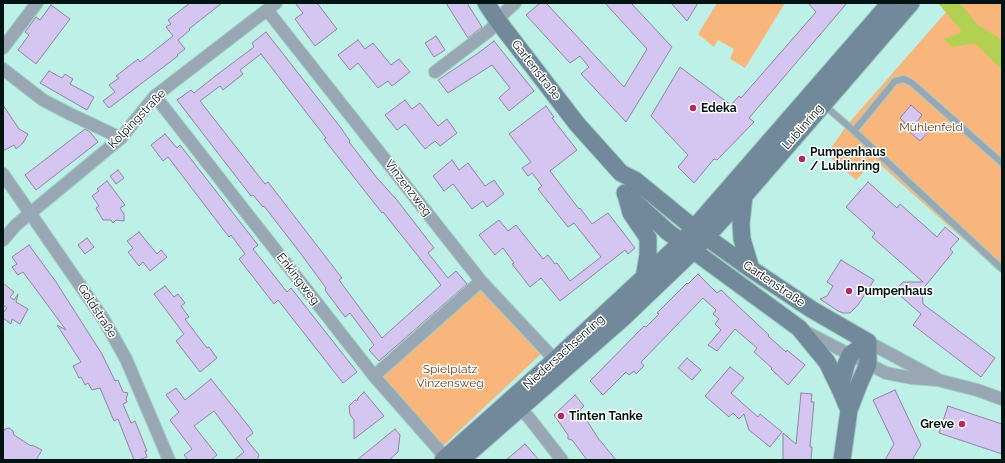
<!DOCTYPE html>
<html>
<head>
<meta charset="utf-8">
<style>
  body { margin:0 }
  #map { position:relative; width:1005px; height:463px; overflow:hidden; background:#bdf1e7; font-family:Raleway,sans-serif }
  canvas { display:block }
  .frame { position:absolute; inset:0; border:4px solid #021411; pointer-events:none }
</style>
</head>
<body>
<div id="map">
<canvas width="1005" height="463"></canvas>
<div class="frame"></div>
</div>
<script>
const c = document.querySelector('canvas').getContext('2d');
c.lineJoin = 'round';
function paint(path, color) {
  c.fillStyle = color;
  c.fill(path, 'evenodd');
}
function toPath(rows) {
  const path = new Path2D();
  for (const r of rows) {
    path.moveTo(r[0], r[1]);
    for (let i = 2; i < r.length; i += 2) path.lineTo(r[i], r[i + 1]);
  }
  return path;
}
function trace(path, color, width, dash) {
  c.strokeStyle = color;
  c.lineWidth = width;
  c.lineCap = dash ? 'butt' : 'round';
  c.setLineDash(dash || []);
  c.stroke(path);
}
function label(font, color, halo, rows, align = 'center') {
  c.font = font + ' Raleway,sans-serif';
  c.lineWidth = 3;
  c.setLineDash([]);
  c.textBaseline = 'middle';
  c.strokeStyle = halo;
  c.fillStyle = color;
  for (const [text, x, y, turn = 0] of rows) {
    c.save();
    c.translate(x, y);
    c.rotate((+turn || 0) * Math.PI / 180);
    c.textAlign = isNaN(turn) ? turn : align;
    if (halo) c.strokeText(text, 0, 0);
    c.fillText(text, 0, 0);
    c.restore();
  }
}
const green = toPath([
  [717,3,785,3,745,68,730,59,734,49,718,40,714,47,698,34],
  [954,3,1002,3,1002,274,875,160,856,180,827,154,847,125],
  [482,285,541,354,441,448,381,373]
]);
const water = toPath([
  [938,3,960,3,978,25,998,37,1002,43,1002,70,976,44,970,44,952,47,944,39,960,33,961,30]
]);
const building = toPath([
  [190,3,222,3,189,29,190,30,178,40,185,49,177,55,178,56,109,108,103,101,115,92,109,85,119,78,116,76,138,59,140,62,173,36,166,27,171,24,168,20,190,3],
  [295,3,317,3,337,29,315,46,295,19,303,13,295,3],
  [446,3,467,3,482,27,468,38,446,3],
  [540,3,546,3,624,87,647,49,605,3,631,3,672,47,626,122,581,74,589,67,580,56,570,63,526,15,540,3],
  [671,3,698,3,687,21,671,3],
  [808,3,847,3,749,118,754,122,717,160,714,159,694,183,678,167,688,155,651,116,680,67,731,105,739,96,741,98,816,12,808,3],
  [51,5,70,19,36,64,18,50,29,35,25,32,36,17,40,20,51,5],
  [266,32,341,128,350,141,349,142,377,178,397,200,427,239,434,248,428,253,448,278,456,271,467,284,379,361,369,350,374,345,350,313,345,317,325,290,326,288,301,254,264,206,263,207,253,195,251,196,177,100,191,90,194,93,214,77,254,47,252,43,266,32],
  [261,54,326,138,324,139,382,213,383,212,441,285,382,338,339,280,342,278,268,182,265,184,200,101,220,86,223,90,243,74,240,70,261,54],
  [436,36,445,50,434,57,425,43,436,36],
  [358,40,365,49,373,43,391,65,399,59,410,72,392,86,388,81,378,88,358,63,350,70,338,55,358,40],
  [494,41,534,91,509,111,499,98,510,88,492,65,448,93,438,80,477,54,494,41],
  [49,71,62,78,65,74,73,79,70,84,94,97,87,110,40,83,49,71],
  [405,100,412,109,420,103,438,126,447,119,457,133,440,146,435,141,425,149,405,124,397,130,385,115,405,100],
  [3,105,19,129,28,134,23,143,16,149,14,145,3,151,3,105],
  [911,105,922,115,917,122,928,132,920,141,902,125,905,123,900,118,911,105],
  [546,106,554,117,552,118,577,150,550,171,579,209,580,208,592,224,608,213,635,248,628,254,625,250,560,301,541,278,530,287,512,264,514,263,503,248,495,255,479,235,499,220,508,231,516,225,543,259,548,255,555,264,557,263,570,281,601,257,574,223,568,227,538,189,542,186,532,173,528,176,522,168,531,162,509,134,546,106],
  [85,129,90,132,98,142,36,190,25,175,85,129],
  [165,134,177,148,180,145,258,245,253,249,261,259,287,292,291,288,357,372,343,383,278,300,274,304,239,259,245,254,231,235,229,237,168,157,163,161,151,145,165,134],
  [452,160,459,170,468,163,485,186,494,180,504,194,487,207,483,201,472,209,453,184,444,191,433,176,452,160],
  [118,170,124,178,116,184,110,176,118,170],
  [107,181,125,205,120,208,124,214,124,221,116,220,113,223,111,220,103,220,96,208,99,206,92,196,99,191,97,189,107,181],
  [868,182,897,208,900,204,937,237,945,227,959,239,950,249,953,252,922,290,923,304,995,358,981,377,913,325,921,314,895,291,903,282,923,282,872,237,875,233,846,207,868,182],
  [139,232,157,254,161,250,167,257,150,271,143,262,139,266,128,252,133,248,127,241,139,232],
  [87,238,94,247,85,254,78,245,87,238],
  [29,245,56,282,86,329,102,354,115,381,118,380,123,392,128,393,126,399,127,402,123,404,131,423,135,421,147,451,145,451,147,457,139,460,134,460,118,419,114,421,100,388,92,390,88,383,85,385,81,377,79,378,73,366,81,362,57,325,66,330,23,272,18,275,12,267,17,264,12,257,29,245],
  [841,260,874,280,858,305,850,313,843,313,838,311,820,299,827,296,833,286,827,282,841,260],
  [698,274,717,293,721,290,769,335,768,336,786,352,787,350,805,365,788,385,771,369,772,368,754,352,757,348,735,329,717,351,708,345,721,330,715,324,719,319,713,314,716,310,703,298,641,362,644,366,636,374,634,371,629,375,626,372,603,395,590,381,644,326,646,327,659,314,657,313,687,283,688,284,698,274],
  [3,283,14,292,10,297,14,300,18,294,16,302,28,309,20,324,12,319,11,324,3,318,3,313,7,308,3,305,3,283],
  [165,286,174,297,178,294,185,303,181,306,189,317,185,319,207,348,209,347,217,358,200,372,176,341,184,334,154,294,165,286],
  [687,358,701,370,692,380,678,368,687,358],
  [730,367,744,378,731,393,758,417,760,414,782,432,770,447,749,430,744,414,739,419,733,413,729,417,705,396,730,367],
  [211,379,250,428,253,433,246,439,259,455,257,460,234,460,244,452,214,411,194,426,217,455,211,460,188,460,184,455,192,449,170,420,179,412,166,395,176,388,185,400,211,379],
  [895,390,921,445,912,460,885,460,894,444,873,400,895,390],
  [364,392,384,416,354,439,354,420,350,415,349,406,355,400,357,401,358,398,364,392],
  [801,393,812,394,811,402,814,402,810,447,812,447,811,460,783,460,783,433,796,444,801,393],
  [575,395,584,406,580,410,598,438,616,460,587,460,572,440,568,439,568,435,554,415,575,395],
  [948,406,1002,424,1002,454,939,433,948,406],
  [9,428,13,431,14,435,31,446,32,445,42,450,36,460,3,460,3,432,5,429,9,428],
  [395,429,400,435,398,452,389,460,357,460,395,429],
  [525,444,539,460,506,460,525,444]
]);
const lane = toPath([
  [824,105,854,131,895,81,904,79,912,83,1002,163],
  [854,131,1002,269]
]);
const street = toPath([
  [267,10,481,281,555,360],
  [3,48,37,3],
  [3,69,43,100,70,114,121,138],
  [435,72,490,30,505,12,515,3],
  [155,96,374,376,446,458],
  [3,174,104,320,126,359,169,460],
  [3,240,16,225,121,138,155,96,276,3],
  [804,331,886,373,912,378,938,380,977,390,1002,399],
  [868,342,937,379],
  [374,376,481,281],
  [520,408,530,419,562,460]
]);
const secondary = toPath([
  [486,3,498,21,577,124,621,173,635,180,695,229,751,269,811,309,868,342],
  [625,193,668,232,799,328,827,362,840,389,849,410],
  [626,195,631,213,648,238,648,255,644,278],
  [744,196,741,224,742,239,751,269],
  [840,389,846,365,850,355,868,342],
  [443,460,555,360,682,242,890,3],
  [461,460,624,317,694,250,744,196,911,3],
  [842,460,849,410,859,384,868,364,868,342]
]);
const markers = [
  [693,108,4,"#b52962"],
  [802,159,4,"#b52962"],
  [849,291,4,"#b52962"],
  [561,416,4,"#b52962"],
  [962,424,4,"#b52962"]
];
const streetNames = [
  ["Gartenstraße",536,70,52],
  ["Kolpingstraße",137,119,-46],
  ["Lublinring",803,127,-49],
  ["Vinzenzweg",408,188,52],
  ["Enkingweg",298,279,52],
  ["Gartenstraße",774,284,34],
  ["Goldstraße",97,311,57],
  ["Niedersachsenring",564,352,-42]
];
const poiNames = [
  ["Edeka",701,108],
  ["Pumpenhaus",810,152],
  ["/ Lublinring",810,166],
  ["Pumpenhaus",857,291],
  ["Tinten Tanke",569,416],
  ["Greve",954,424,"right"]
];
const parkNames = [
  ["Mühlenfeld",931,127],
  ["Spielplatz",450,369],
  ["Vinzensweg",450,383]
];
paint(green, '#f8b67d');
paint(water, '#b2d051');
paint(building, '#d5c5f1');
trace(building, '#8f82a6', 1);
trace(lane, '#9fcec5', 8);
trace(street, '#9fcec5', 14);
trace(secondary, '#9fcec5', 19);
trace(lane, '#98a7b3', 6);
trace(street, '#98a7b3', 12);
trace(secondary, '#72899b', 17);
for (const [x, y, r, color] of markers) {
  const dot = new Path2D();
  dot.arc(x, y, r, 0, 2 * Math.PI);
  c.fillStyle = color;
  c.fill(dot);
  trace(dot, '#fff', 1.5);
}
label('12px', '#021411', '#fff', streetNames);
label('bold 12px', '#021411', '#fff', poiNames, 'left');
label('12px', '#633c17', '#fff', parkNames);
</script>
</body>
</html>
